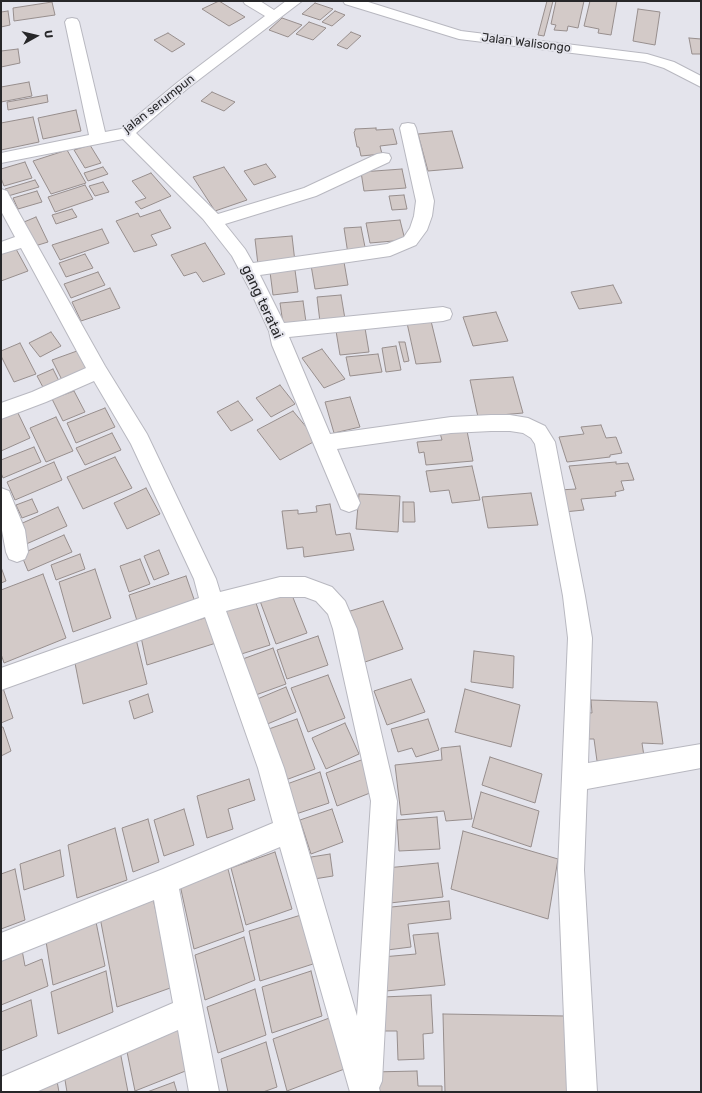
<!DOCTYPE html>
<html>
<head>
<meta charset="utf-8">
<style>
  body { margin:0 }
  #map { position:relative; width:702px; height:1093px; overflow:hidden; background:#e4e4ec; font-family:Rubik,sans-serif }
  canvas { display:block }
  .frame { position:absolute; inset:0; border:2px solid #272729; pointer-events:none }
  .north { position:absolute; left:16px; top:16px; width:40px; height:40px; -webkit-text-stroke:3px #e4e4ec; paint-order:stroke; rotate:82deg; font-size:11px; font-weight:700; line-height:16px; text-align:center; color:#272729 }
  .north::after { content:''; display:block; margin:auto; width:14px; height:18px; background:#272729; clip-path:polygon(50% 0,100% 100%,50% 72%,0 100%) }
</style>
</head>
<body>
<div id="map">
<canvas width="702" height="1093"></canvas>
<div class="frame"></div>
<div class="north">U</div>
</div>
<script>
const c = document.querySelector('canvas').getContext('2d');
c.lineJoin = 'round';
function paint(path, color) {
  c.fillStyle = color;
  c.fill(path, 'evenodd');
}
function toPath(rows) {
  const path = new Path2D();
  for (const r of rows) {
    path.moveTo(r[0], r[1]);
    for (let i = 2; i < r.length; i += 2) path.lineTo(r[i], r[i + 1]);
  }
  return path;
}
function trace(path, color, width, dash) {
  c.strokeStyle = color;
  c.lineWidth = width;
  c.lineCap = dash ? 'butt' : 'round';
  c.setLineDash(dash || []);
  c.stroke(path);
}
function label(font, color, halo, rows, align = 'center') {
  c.font = font + ' Rubik,sans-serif';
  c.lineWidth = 4;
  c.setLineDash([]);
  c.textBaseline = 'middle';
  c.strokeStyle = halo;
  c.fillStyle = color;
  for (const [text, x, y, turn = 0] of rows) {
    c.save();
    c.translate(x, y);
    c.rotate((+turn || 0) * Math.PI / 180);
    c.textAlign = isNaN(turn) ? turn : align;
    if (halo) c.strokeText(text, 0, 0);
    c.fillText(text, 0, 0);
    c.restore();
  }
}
const building = toPath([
  [219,1,245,17,229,26,202,9,219,1],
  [547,1,553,1,544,36,538,35,547,1],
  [556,1,584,1,578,28,568,26,567,31,554,30,556,25,551,24,556,1],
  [590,1,617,1,611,35,598,33,599,29,584,26,590,1],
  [52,2,55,15,14,21,13,8,52,2],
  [315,3,333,9,320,20,302,14,315,3],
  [638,9,660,12,655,45,633,41,638,9],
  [8,11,10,25,1,27,1,12,8,11],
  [335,11,345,15,332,26,322,22,335,11],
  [282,18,302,25,288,37,269,30,282,18],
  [309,22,326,28,313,40,296,34,309,22],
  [351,32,361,36,347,49,337,45,351,32],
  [168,33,185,44,172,52,154,40,168,33],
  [689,38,701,39,701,54,692,54,689,38],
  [18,49,20,63,1,67,1,51,18,49],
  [29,82,32,96,1,102,1,87,29,82],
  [212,92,235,102,224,111,201,101,212,92],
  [47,95,48,102,8,110,7,102,47,95],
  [76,110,81,131,43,139,38,118,76,110],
  [33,117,39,142,1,150,1,123,33,117],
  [376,128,376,130,393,129,397,144,380,146,382,154,361,156,359,147,357,147,354,132,355,131,355,129,376,128],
  [452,131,463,168,428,171,418,134,452,131],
  [90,145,101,163,85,168,74,150,90,145],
  [67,150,86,183,51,194,33,161,67,150],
  [25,162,32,178,4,186,1,178,1,169,25,162],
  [266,164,276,177,254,185,244,171,266,164],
  [103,167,108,174,88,181,84,173,103,167],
  [224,167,247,200,215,211,193,177,224,167],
  [402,169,406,188,364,191,361,172,402,169],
  [151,173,171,196,141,209,135,202,146,198,132,181,151,173],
  [35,180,39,187,8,196,5,189,35,180],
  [103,182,109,192,95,196,89,186,103,182],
  [85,185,93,199,55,212,48,197,85,185],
  [37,191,42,202,18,209,13,198,37,191],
  [404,195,407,209,392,210,389,196,404,195],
  [72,209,77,217,56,224,52,215,72,209],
  [160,210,171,228,151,235,157,245,134,252,116,221,138,213,140,217,160,210],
  [36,217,48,242,35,246,24,222,36,217],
  [400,220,405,240,370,243,366,223,400,220],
  [361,227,366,252,348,254,344,228,361,227],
  [102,229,109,243,60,260,52,245,102,229],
  [292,236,295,262,258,265,255,239,292,236],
  [205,243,225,274,203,282,196,272,184,276,171,255,205,243],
  [16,249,28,271,1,281,1,254,16,249],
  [85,254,93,268,66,277,59,263,85,254],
  [344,262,348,285,315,289,311,265,344,262],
  [295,270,298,292,273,295,270,272,295,270],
  [98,272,105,285,71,298,64,284,98,272],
  [613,285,622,303,579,309,571,292,613,285],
  [110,288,120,308,81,321,72,302,110,288],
  [341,295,345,319,320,322,317,297,341,295],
  [303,301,306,322,283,324,280,303,303,301],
  [496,312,508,341,473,346,463,317,496,312],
  [431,321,441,362,416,364,407,323,431,321],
  [365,328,369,352,340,355,336,331,365,328],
  [51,332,61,346,40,357,29,343,51,332],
  [399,342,405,342,409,361,404,362,399,342],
  [20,343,36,374,14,382,1,356,1,351,20,343],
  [396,346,401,370,386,372,382,348,396,346],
  [322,349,345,379,324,388,302,358,322,349],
  [77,351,88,372,63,382,52,360,77,351],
  [378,354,382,372,350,376,346,357,378,354],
  [53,369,61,385,45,391,37,376,53,369],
  [513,377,523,413,478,417,470,380,513,377],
  [280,385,295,404,271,417,256,398,280,385],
  [74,391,85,412,63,421,52,399,74,391],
  [350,397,360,427,334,433,325,402,350,397],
  [238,401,253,420,231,431,217,412,238,401],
  [105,408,115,427,76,443,67,423,105,408],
  [17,411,30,438,1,451,1,418,17,411],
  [293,411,317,440,280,460,257,430,293,411],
  [56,417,73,451,46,462,30,428,56,417],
  [601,425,606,438,616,437,622,453,610,455,610,457,567,462,559,437,584,434,581,427,601,425],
  [467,431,473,461,426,465,424,452,419,453,417,442,442,440,440,433,467,431],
  [112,433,121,450,85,465,76,448,112,433],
  [34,447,41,462,3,478,1,473,1,460,34,447],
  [115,457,132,488,83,509,67,477,115,457],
  [54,462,62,480,15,500,7,482,54,462],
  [616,462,616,464,628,463,634,480,621,481,624,490,615,492,616,496,581,499,584,510,564,512,559,490,576,489,569,466,616,462],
  [472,466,480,500,452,503,449,490,430,492,426,471,472,466],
  [146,488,160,514,127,529,114,503,146,488],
  [531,493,538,525,488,528,482,497,531,493],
  [359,494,400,496,398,532,356,529,359,494],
  [32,499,38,512,22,518,16,505,32,499],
  [403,502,414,502,415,522,403,522,403,502],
  [330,504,336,535,350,533,354,550,304,557,303,547,287,549,282,511,298,510,298,514,317,512,316,506,330,504],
  [58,507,67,526,24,545,16,526,58,507],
  [64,535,72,552,28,571,21,554,64,535],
  [159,550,169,574,154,580,144,556,159,550],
  [80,554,85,569,56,580,51,565,80,554],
  [140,559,150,584,129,592,120,566,140,559],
  [1,567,6,581,1,583,1,567],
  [95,569,111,618,73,632,59,582,95,569],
  [43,574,66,638,4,663,1,654,1,590,43,574],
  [186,576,196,605,138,624,129,595,186,576],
  [290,590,307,633,276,644,260,601,290,590],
  [254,597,270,645,235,656,221,608,254,597],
  [383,601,403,649,365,662,347,612,383,601],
  [208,617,216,643,147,665,141,637,208,617],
  [318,636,328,665,287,679,277,650,318,636],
  [136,639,147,684,83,704,74,658,136,639],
  [273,648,286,684,253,696,240,660,273,648],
  [474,651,514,656,513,688,471,682,474,651],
  [328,675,345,718,308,732,291,688,328,675],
  [411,679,425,712,387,725,374,691,411,679],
  [1,682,13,718,1,723,1,682],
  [286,687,296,712,265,725,255,700,286,687],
  [465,689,520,705,511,747,455,732,465,689],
  [148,694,153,712,134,719,129,701,148,694],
  [591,700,657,702,663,744,642,743,645,763,597,761,594,739,585,739,583,712,592,713,591,700],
  [297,719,315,769,283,781,266,730,297,719],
  [428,719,439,750,416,757,412,748,398,752,391,729,428,719],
  [345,723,359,754,326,769,312,738,345,723],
  [1,727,3,727,11,751,1,756,1,727],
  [460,746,472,819,446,821,444,811,401,815,395,765,442,760,441,748,460,746],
  [490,757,542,774,535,803,482,785,490,757],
  [364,759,375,791,337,806,326,773,364,759],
  [320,772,329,803,296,814,287,784,320,772],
  [249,779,255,800,228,809,233,829,207,838,197,796,249,779],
  [481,792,539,811,531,847,472,827,481,792],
  [184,809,194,845,164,856,154,820,184,809],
  [332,809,343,842,311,854,300,820,332,809],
  [437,817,440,849,399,851,397,820,437,817],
  [148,819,159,862,133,872,122,828,148,819],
  [115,828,127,880,77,898,68,845,115,828],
  [463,831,558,859,548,919,451,889,463,831],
  [60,850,64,876,24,890,20,864,60,850],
  [275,852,292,909,246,925,231,868,275,852],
  [330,854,333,876,314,879,311,857,330,854],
  [438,863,443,897,390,903,386,868,438,863],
  [15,869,25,920,1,929,1,874,15,869],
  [228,869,244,931,194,949,180,885,228,869],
  [152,894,173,987,117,1007,99,912,152,894],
  [449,901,451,919,408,924,411,947,387,950,382,908,449,901],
  [301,915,313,964,260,981,249,931,301,915],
  [95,917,105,966,53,985,45,935,95,917],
  [438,933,445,985,386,991,382,957,416,954,413,935,438,933],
  [244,937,255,980,205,1000,195,955,244,937],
  [22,950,25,966,42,959,48,986,1,1005,1,958,22,950],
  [106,971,113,1012,58,1034,51,992,106,971],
  [311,971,322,1016,272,1033,262,987,311,971],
  [255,989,266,1035,218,1053,207,1007,255,989],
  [431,995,433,1033,423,1034,424,1059,398,1060,397,1031,384,1031,382,997,431,995],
  [31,1000,37,1036,1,1051,1,1012,31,1000],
  [443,1014,565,1016,572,1092,445,1092,443,1014],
  [332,1017,347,1068,287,1091,273,1039,332,1017],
  [182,1021,193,1068,135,1091,125,1042,182,1021],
  [266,1042,277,1087,263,1092,228,1092,221,1059,266,1042],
  [119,1046,128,1092,67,1092,63,1068,119,1046],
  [417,1071,418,1086,442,1086,442,1092,373,1092,372,1072,417,1071],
  [57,1081,59,1092,30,1092,57,1081],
  [174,1082,177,1092,147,1092,174,1082]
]);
const minor = toPath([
  [243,1,260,1,274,10,286,1,302,1,188,88,136,133,218,214,304,188,377,154,383,153,389,154,391,158,389,162,316,196,225,224,245,249,253,263,387,244,404,237,410,228,414,216,416,201,400,128,402,124,408,123,414,124,416,128,434,201,432,216,427,230,416,245,390,256,260,275,284,323,443,307,450,309,452,314,450,319,443,321,289,337,330,434,451,417,491,415,510,415,528,418,545,426,555,442,585,596,592,638,588,763,701,744,701,768,587,789,584,870,597,1092,567,1092,558,870,568,638,563,596,535,444,531,438,523,433,510,431,491,431,451,433,337,449,360,503,357,509,349,512,341,509,272,345,269,331,250,290,232,256,203,219,123,139,1,163,1,153,89,135,65,22,67,19,72,18,77,19,79,22,105,132,121,129,178,82,265,16,245,4,243,1],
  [343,1,365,1,461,31,647,54,674,62,701,76,701,87,664,68,645,62,459,39,345,4,343,1],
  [1,189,7,191,9,195,105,366,147,434,216,579,220,592,280,577,305,577,332,587,345,601,357,629,397,801,382,1081,379,1088,380,1092,350,1092,280,847,179,889,219,1092,189,1092,178,1030,36,1092,1,1092,1,1077,173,1003,154,900,1,961,1,933,163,869,273,823,258,768,205,617,1,690,1,668,199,598,194,579,131,444,94,381,46,402,1,419,1,403,32,392,86,368,21,248,1,254,1,242,15,237,1,211,1,189],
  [280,597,305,597,316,601,328,614,333,629,371,801,357,1016,284,768,226,611,280,597],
  [1,488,9,491,25,530,28,552,25,559,17,562,9,559,6,552,1,525,1,488]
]);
const farStreetnames = [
  ["Jalan Walisongo",526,43,7],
  ["jalan serumpun",159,104,-38]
];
const streetNames = [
  ["gang teratai",262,302,65]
];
paint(building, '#d3cac8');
trace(building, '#978e8d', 1);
trace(minor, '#b8b8c0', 2);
paint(minor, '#fff');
label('12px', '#272729', '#e4e4ec', farStreetnames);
label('14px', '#272729', '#e4e4ec', streetNames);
</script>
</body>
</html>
